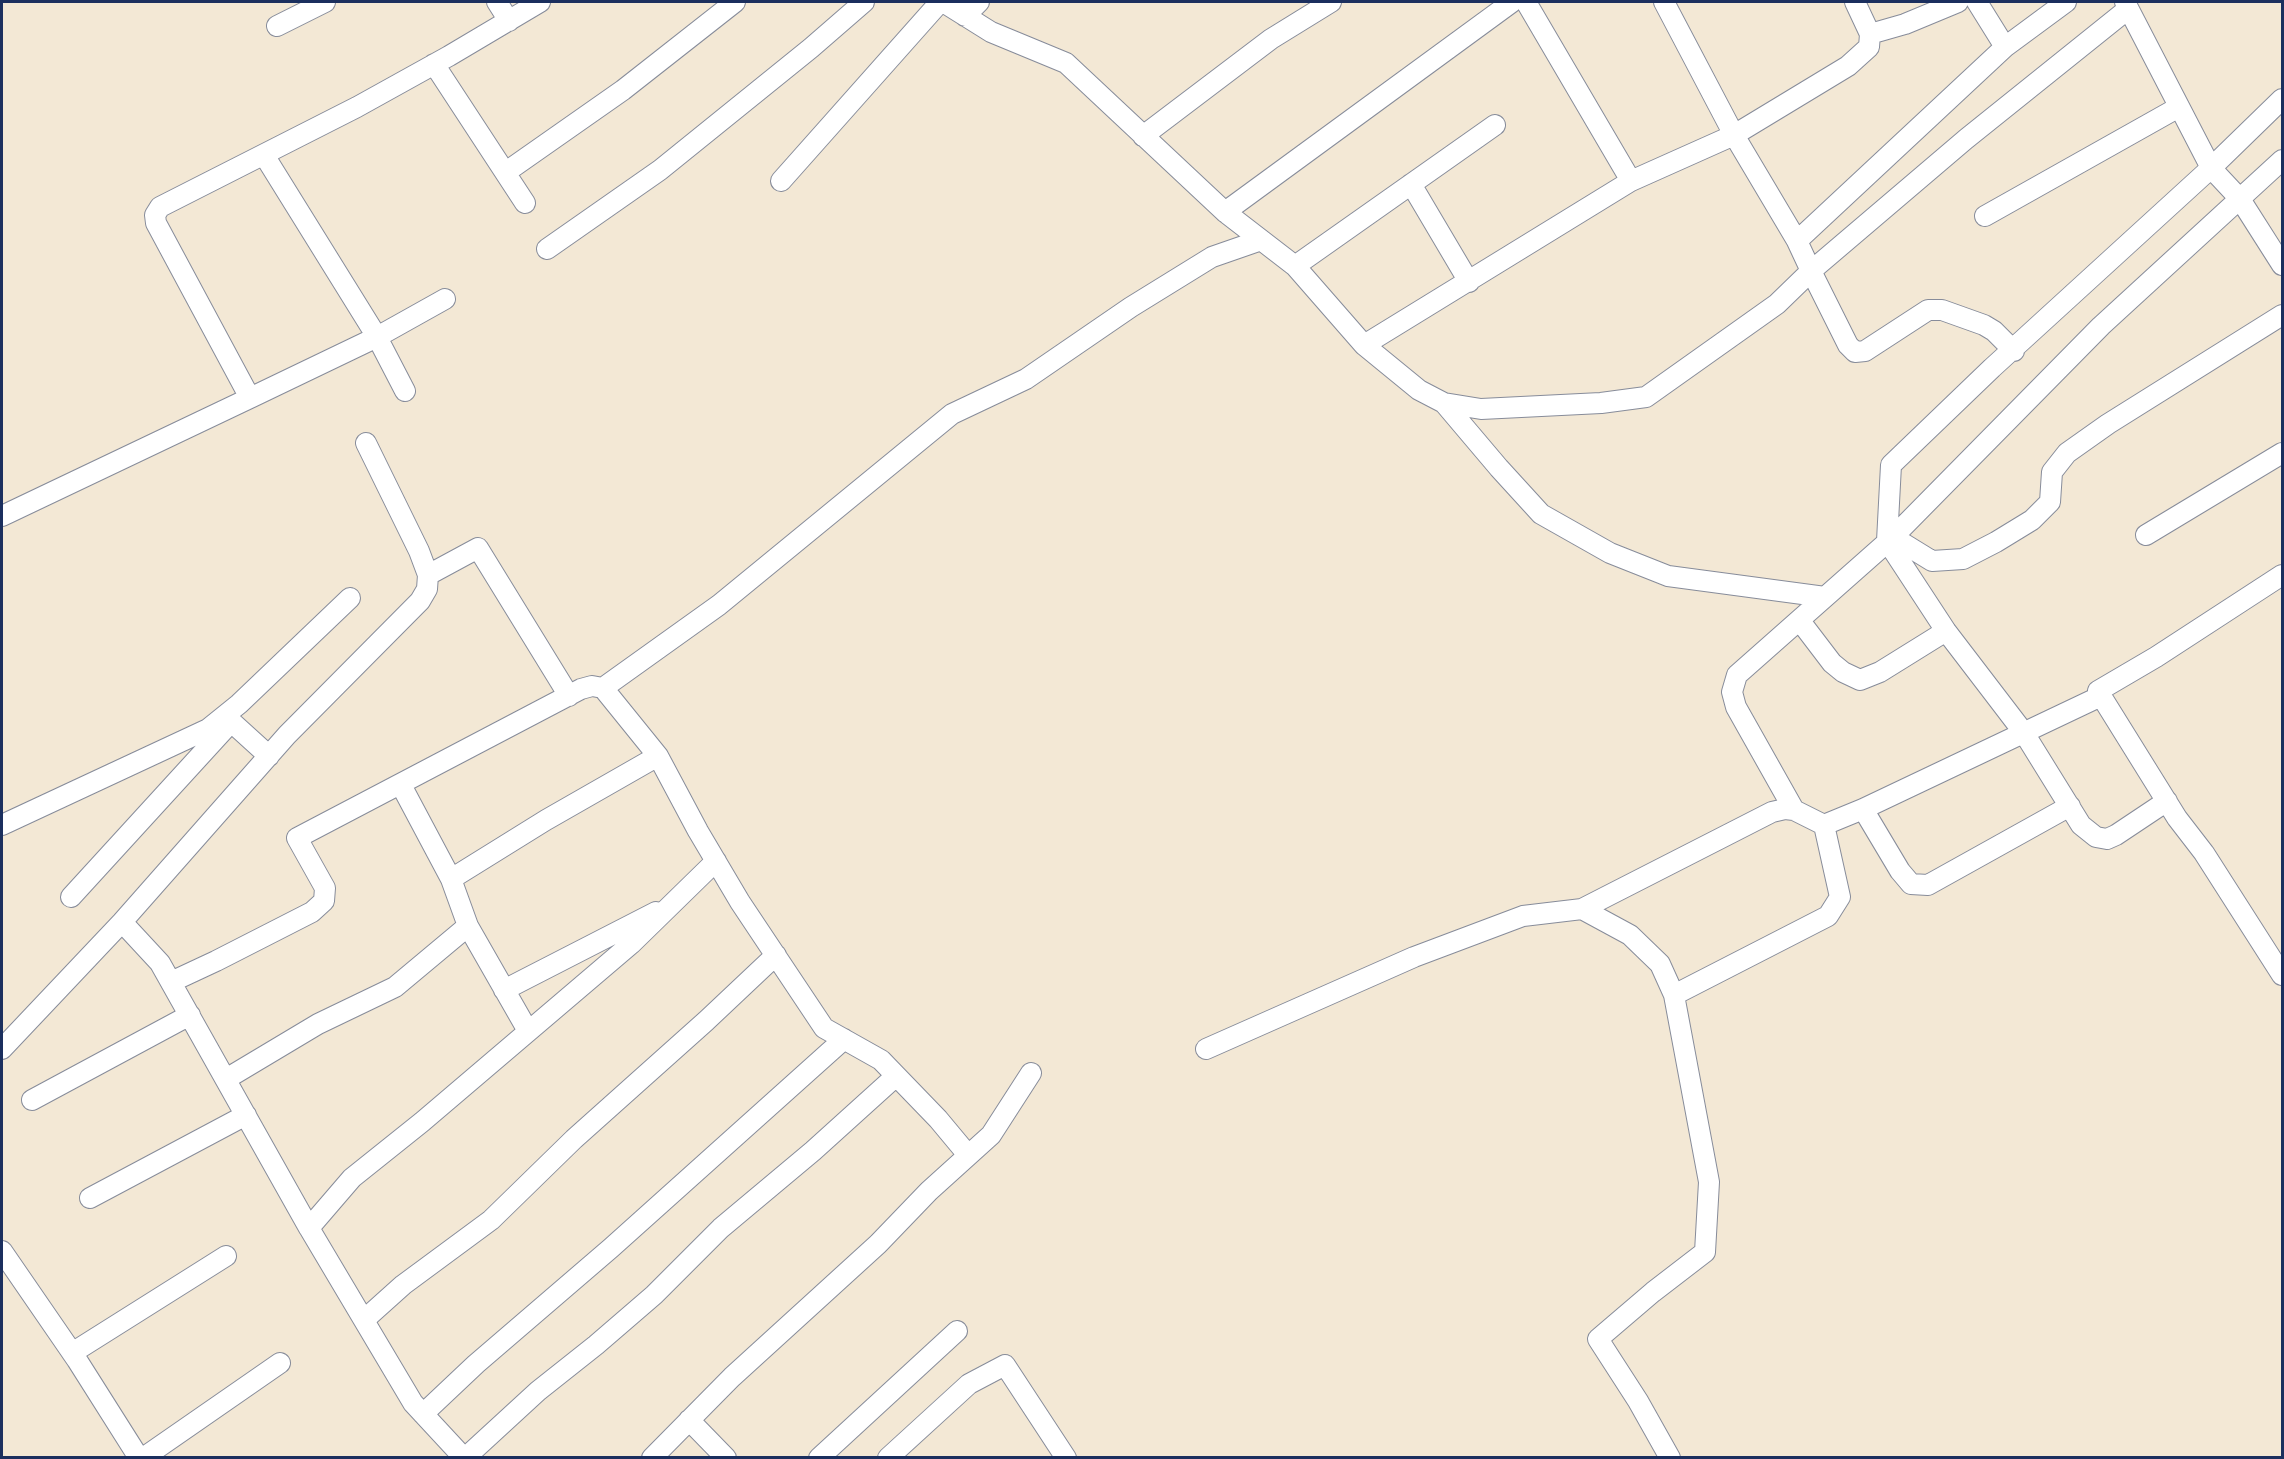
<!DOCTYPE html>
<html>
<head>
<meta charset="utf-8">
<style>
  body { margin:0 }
  #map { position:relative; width:2284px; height:1459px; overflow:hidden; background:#f3e8d5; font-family:"Balsamiq Sans",sans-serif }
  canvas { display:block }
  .frame { position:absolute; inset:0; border:3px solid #1b2f5e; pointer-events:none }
</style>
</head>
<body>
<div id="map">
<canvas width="2284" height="1459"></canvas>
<div class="frame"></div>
</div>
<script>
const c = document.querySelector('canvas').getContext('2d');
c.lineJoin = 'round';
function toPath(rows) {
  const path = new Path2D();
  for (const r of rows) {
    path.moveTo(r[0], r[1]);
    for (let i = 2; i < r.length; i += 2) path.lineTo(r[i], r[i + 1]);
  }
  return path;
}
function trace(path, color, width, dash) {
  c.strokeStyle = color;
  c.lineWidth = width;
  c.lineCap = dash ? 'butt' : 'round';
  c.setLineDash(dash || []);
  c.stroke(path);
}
const street = toPath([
  [497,2,509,21],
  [943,2,991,32,1066,63,1225,212,1295,266,1364,345,1419,390,1444,403,1481,409,1601,403,1646,397,1777,304,1811,271,1797,241,1734,135,1664,2],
  [1526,2,1631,181],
  [1977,2,2005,47],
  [2125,2,2211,168,2240,199,2282,265],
  [965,16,979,2],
  [277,26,325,2],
  [1870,34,1905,24,1958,2],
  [434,64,525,203],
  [1143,136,1271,39,1331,2],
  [506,172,623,90,735,2],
  [781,181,940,2],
  [1411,184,1469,282],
  [1225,212,1512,2],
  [1985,216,2179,107],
  [1797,241,2005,47,2066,2],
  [547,249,660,170,811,48,864,2],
  [1295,266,1495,125],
  [1364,345,1631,181,1734,135,1848,66,1869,47,1870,34,1855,2],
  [2014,351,1994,331,1984,325,1942,310,1928,310,1865,351,1855,352,1848,345,1811,271,1966,139,2128,9],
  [405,391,377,337,445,299],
  [250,398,377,337,264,155],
  [1444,403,1499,468,1541,514,1610,553,1668,576,1825,597],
  [2,516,250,398,156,223,155,215,160,207,357,107,449,56,540,2],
  [2146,535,2282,453],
  [1893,537,1932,561,1963,559,1996,542,2032,520,2050,502,2052,472,2067,453,2108,424,2282,315],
  [428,575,478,548,569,696],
  [2282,575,2156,657,2098,691,2177,818,2204,853,2282,975],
  [1800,621,1832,663,1843,672,1860,680,1880,672,1946,631],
  [603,688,719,605,952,414,1026,379,1131,307,1212,257,1261,240],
  [225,716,269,756],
  [401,785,451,879,468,926,528,1031],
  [2167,801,2116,835,2107,839,2096,837,2081,825,2024,733,1946,631,1887,541,1891,465,1992,368,2211,168,2282,99],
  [1863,809,1900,871,1911,884,1928,885,2070,806],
  [1794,810,1736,707,1732,692,1737,675,1893,537,2101,326,2282,160],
  [2,825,208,729,239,704,350,598],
  [451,879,546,820,658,756],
  [71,897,231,722],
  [1582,909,1772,812,1785,809,1794,810,1824,825,1863,809,2101,696],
  [122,922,160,963,309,1228,413,1403,464,1458],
  [171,982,216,961,312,912,324,901,325,888,297,838,581,689,592,686,603,688,658,756,698,831,740,902,824,1028,881,1060,938,1119,968,1155],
  [504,990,656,912],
  [1674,995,1828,916,1840,897,1824,825],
  [2,1049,122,922,287,735,420,601,427,589,428,575,419,551,366,443],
  [1206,1049,1414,957,1523,916,1582,909,1630,935,1660,964,1674,995,1709,1182,1705,1252,1653,1292,1598,1339,1638,1401,1670,1458],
  [226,1079,318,1024,395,987,468,926],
  [32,1100,190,1015],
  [90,1198,246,1115],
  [309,1228,352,1178,422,1122,631,944,716,861],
  [2,1251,77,1360,139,1458],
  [364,1320,403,1285,491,1220,574,1139,706,1021,776,955],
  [72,1353,226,1256],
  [423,1414,476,1364,611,1248,844,1039],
  [689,1420,726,1458],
  [143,1458,280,1363],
  [465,1458,538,1391,596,1345,654,1295,721,1228,813,1151,896,1076],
  [652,1458,732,1377,878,1244,929,1191,991,1135,1031,1073],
  [819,1458,957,1331],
  [888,1458,969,1384,1005,1365,1066,1458]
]);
trace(street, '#878c9a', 22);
trace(street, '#fff', 20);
</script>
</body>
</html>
